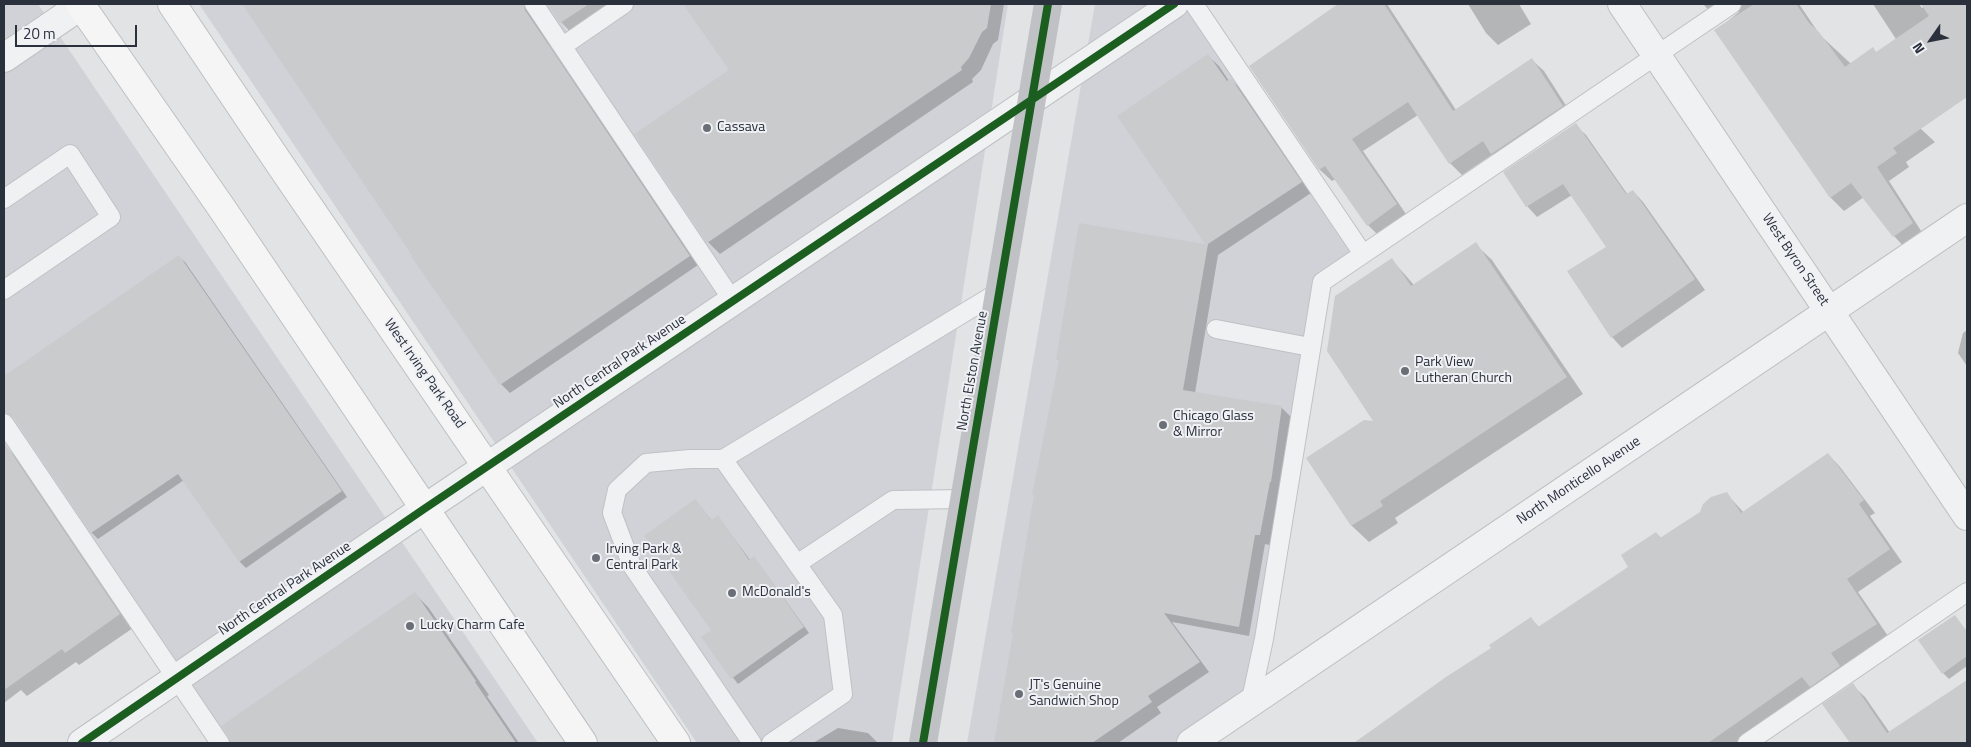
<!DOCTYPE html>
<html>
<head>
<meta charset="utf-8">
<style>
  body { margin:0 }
  #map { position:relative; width:1971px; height:747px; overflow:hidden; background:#e1e3e5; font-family:"Titillium Web",sans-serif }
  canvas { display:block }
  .frame { position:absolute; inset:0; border:5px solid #2a303c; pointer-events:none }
  .north { position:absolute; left:1906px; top:15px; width:50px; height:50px; -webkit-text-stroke:4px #eff1f5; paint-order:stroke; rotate:237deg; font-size:14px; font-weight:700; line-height:20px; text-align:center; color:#2a303c }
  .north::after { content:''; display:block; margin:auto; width:18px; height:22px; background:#2a303c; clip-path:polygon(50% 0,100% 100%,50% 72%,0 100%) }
  .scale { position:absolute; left:15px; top:25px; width:122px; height:22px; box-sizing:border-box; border:2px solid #2a303c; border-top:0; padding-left:6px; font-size:15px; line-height:18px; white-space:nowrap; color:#2a303c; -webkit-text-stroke:4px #eff1f5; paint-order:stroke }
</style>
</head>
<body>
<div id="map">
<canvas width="1971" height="747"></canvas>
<div class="frame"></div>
<div class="north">N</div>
<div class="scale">20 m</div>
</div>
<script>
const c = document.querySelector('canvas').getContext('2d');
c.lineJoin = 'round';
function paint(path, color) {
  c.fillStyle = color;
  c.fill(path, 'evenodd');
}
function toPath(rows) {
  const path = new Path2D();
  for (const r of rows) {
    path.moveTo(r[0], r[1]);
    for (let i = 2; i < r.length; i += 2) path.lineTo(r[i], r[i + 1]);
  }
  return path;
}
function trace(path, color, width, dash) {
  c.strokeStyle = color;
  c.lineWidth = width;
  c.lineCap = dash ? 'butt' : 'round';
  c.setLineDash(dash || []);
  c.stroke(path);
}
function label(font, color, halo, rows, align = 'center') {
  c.font = font + ' "Titillium Web",sans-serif';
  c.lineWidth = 4;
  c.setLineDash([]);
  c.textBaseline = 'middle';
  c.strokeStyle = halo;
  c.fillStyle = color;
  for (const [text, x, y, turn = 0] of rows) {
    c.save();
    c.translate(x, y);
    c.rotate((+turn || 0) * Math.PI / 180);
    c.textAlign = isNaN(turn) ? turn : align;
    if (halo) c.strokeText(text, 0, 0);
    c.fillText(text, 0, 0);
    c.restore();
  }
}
const built = toPath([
  [4,4,38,4,538,743,226,743,4,415],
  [199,4,548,4,568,32,608,4,1008,4,892,743,697,743],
  [1095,4,1187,4,1354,253,1317,282,1246,703,1188,743,967,743]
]);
const shadow = toPath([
  [244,4,436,4,358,56,523,5,532,13,534,20,550,46,698,265,510,393,501,384,413,256,384,210],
  [548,4,618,4,572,34,561,22],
  [684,4,1004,4,998,40,993,44,981,70,972,79,973,82,720,254,708,242,731,70],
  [1340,4,1387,4,1456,110,1532,60,1544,71,1574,118,1504,165,1493,154,1462,175,1450,163,1418,115,1363,151,1408,217,1380,237,1368,225,1336,179,1332,181,1320,170,1250,66],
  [1468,4,1519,4,1531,24,1498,45,1486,33],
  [1703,4,1799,4,1820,35,1935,142,1906,162,1909,167,1889,181,1925,237,1907,250,1894,236,1864,197,1844,211,1830,197,1716,31,1739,12,1738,11,1720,22],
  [1873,4,1919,4,1922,8,1928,4,1967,4,1967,92,1944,107,1934,97],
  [1208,56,1219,66,1229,81,1231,80,1242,90,1311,193,1218,255,1195,393,1281,407,1292,418,1270,545,1265,544,1249,636,1172,622,1209,672,1157,707,1161,713,1118,743,995,743,1014,634,1012,632,1060,361,1057,359,1080,224,1208,246,1119,116],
  [1575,125,1586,135,1628,195,1633,191,1643,202,1705,290,1622,348,1612,337,1608,247,1572,195,1537,217,1527,206],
  [1475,244,1492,260,1583,394,1395,518,1398,523,1369,542,1352,526,1308,459,1375,423,1392,260,1414,285],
  [179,257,185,262,347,497,246,568,240,562,184,480,98,539,92,533,25,433],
  [1967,330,1967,366,1958,353,1963,333],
  [6,447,19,460,133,628,79,665,76,662,27,696,21,690,4,703,4,448],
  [1828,454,1840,467,1875,513,1870,516,1902,562,1858,592,1888,636,1843,666,1852,679,1741,743,1354,743,1493,648,1531,619,1540,628,1630,568,1656,533,1662,539,1727,494,1744,513],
  [695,500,712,521,718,517,750,560,759,564,809,633,738,684,703,638,713,631],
  [415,594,428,607,489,695,487,696,519,743,237,743,224,725],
  [1955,616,1967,632,1967,666,1949,679,1943,673],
  [1963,684,1967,689,1967,743,1852,743,1824,705,1852,685,1865,697,1890,733],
  [838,728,868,733,878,743,813,743]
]);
const building = toPath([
  [242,4,524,4,525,10,542,35,690,256,500,385,411,256,412,255],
  [547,4,589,4,560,23],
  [683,4,991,4,987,28,982,32,969,58,961,67,962,70,707,243,634,134,729,70],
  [1338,4,1384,4,1453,111,1532,58,1563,106,1491,154,1483,141,1449,164,1408,102,1352,139,1397,204,1367,226,1325,166,1319,170,1249,66],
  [1754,4,1796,4,1809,23,1819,32,1845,67,1873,47,1876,52,1929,16,1921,4,1967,4,1967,97,1893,148,1897,153,1877,167,1913,223,1893,237,1851,183,1830,198,1714,30],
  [1208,54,1227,81,1231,78,1302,182,1208,244,1183,390,1282,406,1271,482,1270,482,1260,535,1255,535,1239,627,1164,613,1200,662,1148,696,1152,702,1092,743,994,743,1013,633,1011,633,1034,495,1032,495,1059,360,1056,359,1079,223,1205,244,1117,116],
  [1576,123,1626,194,1633,190,1695,279,1611,338,1567,271,1606,247,1563,184,1526,207,1503,172],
  [1476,242,1567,377,1380,501,1383,506,1351,526,1306,458,1364,420,1373,421,1327,351,1335,296,1392,258,1411,286],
  [179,255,342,491,239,562,178,474,91,533,13,417,4,412,4,376],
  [4,442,120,614,65,653,62,649,4,690],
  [1828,453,1864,500,1859,504,1890,549,1847,579,1877,624,1831,653,1840,666,1810,687,1802,677,1708,743,1354,743,1446,677,1491,648,1489,645,1531,617,1538,627,1628,567,1621,555,1656,532,1660,538,1700,512,1703,504,1711,497,1727,492,1741,513],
  [695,499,711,520,718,515,749,560,754,556,804,627,731,679,701,637,711,630,644,536],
  [415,592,476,681,475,682,516,743,230,743,229,737,221,726],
  [1955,615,1967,632,1967,656,1942,674,1918,640],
  [1967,680,1967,743,1850,743,1822,704,1853,683,1887,733]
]);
const service = toPath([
  [534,4,733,301],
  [1194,4,1363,254],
  [563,46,624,4],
  [4,199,70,154,111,217,4,290],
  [1216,329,1310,347],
  [4,423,220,743],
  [723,459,690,459,646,463,617,490,612,513,632,566,752,743],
  [797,564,893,500,965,499],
  [1250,704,1264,639,1322,282,1732,4],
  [771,743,843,694,833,615,723,459,1000,291],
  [1747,743,1967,592]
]);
const minor = toPath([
  [1622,4,1967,516],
  [4,58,83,4],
  [82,743,424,509,1174,4],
  [1191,743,1967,218]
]);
const secondary = toPath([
  [923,743,1048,4]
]);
const primary = toPath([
  [80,4,221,207,583,743],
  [172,4,279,163,676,743]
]);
const cycleway = toPath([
  [82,743,424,509,1174,4],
  [923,743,1048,4]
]);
const markers = [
  [707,128,5,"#6a6f77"],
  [1405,371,5,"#6a6f77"],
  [1163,425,5,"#6a6f77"],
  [596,558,5,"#6a6f77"],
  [732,593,5,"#6a6f77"],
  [410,626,5,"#6a6f77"],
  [1019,694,5,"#6a6f77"]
];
const poiNames = [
  ["Cassava",717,128],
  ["Park View",1415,363],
  ["Lutheran Church",1415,379],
  ["Chicago Glass",1173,417],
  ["& Mirror",1173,433],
  ["Irving Park &",606,550],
  ["Central Park",606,566],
  ["McDonald's",742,593],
  ["Lucky Charm Cafe",420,626],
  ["JT's Genuine",1029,686],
  ["Sandwich Shop",1029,702]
];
const streetNames = [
  ["West Byron Street",1795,260,56],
  ["North Central Park Avenue",620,362,-34],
  ["North Elston Avenue",973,371,-80],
  ["West Irving Park Road",424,374,55],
  ["North Monticello Avenue",1579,481,-34],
  ["North Central Park Avenue",285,589,-34]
];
paint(built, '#d0d2d8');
paint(shadow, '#0003');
paint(building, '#c9cbcd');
trace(service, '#bfc1c3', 20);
trace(minor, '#bfc1c3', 30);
trace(primary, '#bec0c2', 30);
trace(service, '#f0f1f3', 18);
trace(minor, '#f0f1f3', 28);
trace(secondary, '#bfc1c5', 28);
trace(primary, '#f5f5f6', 28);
trace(cycleway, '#1b5e20', 8);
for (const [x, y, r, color] of markers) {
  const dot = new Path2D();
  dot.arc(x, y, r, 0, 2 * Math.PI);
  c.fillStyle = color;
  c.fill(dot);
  trace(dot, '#eff1f5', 2);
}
label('14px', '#2a303c', '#eff1f5', poiNames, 'left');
label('14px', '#2a303c', '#eff1f5', streetNames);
</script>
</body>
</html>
